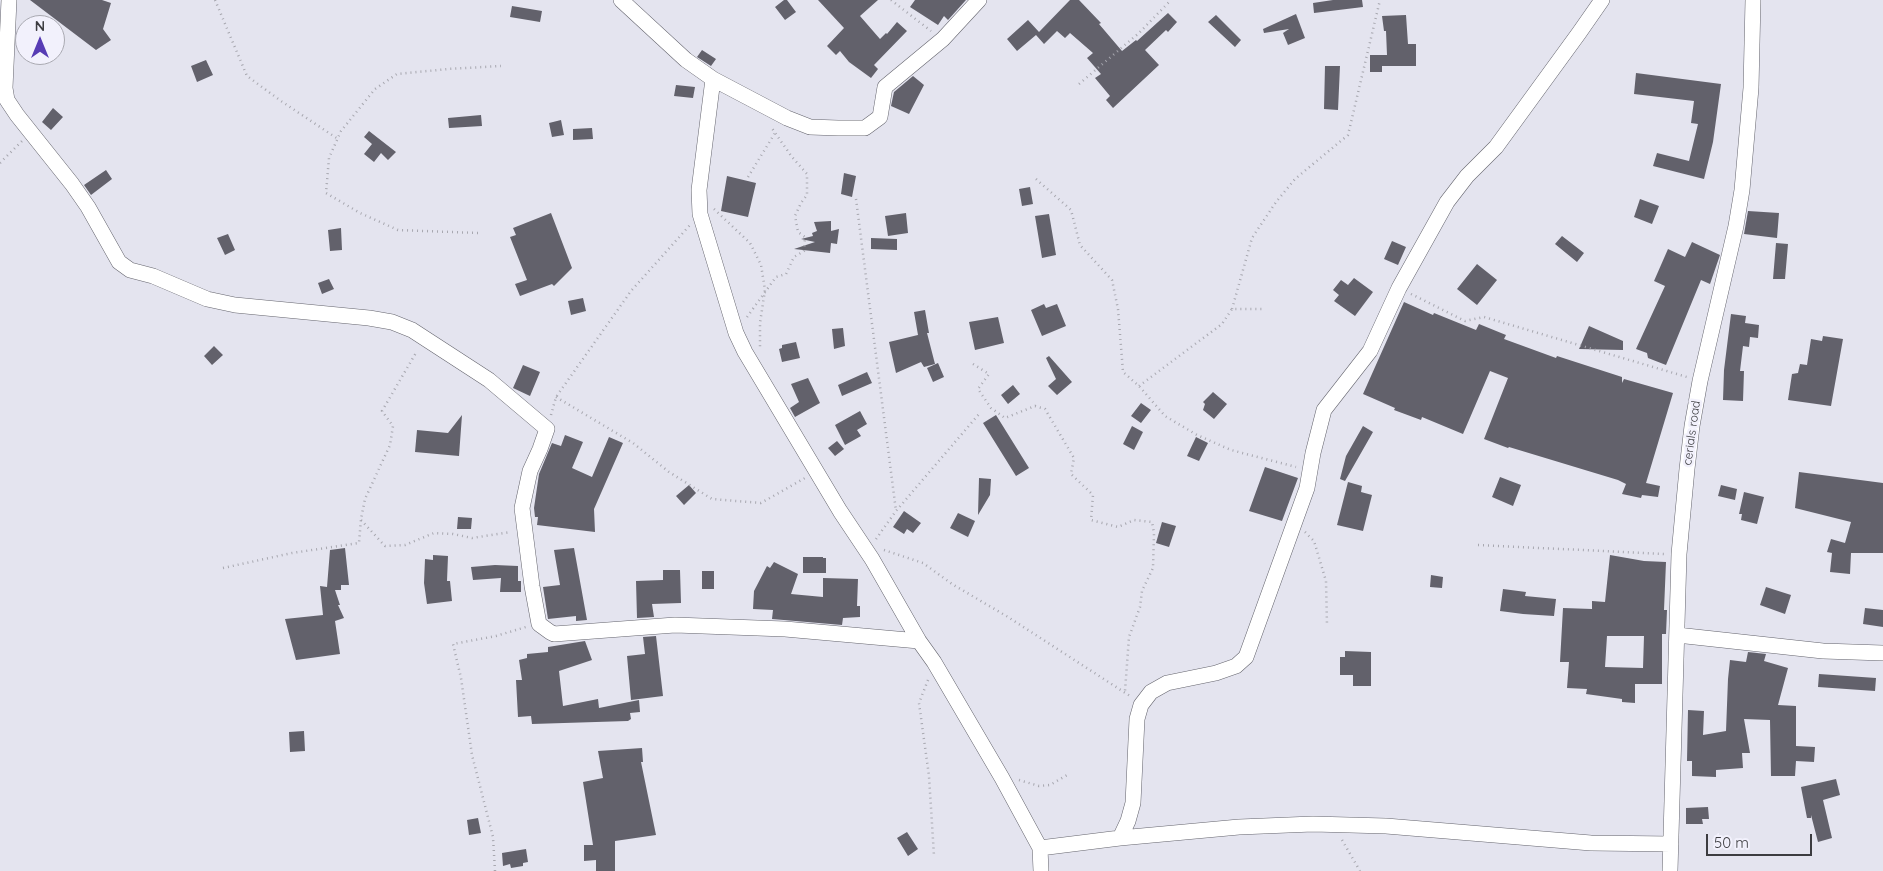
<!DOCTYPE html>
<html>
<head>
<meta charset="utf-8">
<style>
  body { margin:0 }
  #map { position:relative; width:1883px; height:871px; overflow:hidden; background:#e4e4ef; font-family:Quicksand,sans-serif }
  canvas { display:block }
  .north { position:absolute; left:15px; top:15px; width:50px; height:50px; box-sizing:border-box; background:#f2f1fc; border:1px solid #a9a9b1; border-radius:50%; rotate:0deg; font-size:14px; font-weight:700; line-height:20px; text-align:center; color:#3c3c40 }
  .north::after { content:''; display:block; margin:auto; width:18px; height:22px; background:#573cb4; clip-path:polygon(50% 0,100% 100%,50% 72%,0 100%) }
  .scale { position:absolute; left:1706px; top:834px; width:106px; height:22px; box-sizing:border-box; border:2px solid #3c3c40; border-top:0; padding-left:6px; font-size:15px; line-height:18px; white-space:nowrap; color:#3c3c40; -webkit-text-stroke:4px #f2f1fc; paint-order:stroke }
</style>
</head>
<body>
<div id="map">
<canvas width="1883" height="871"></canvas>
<div class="north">N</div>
<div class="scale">50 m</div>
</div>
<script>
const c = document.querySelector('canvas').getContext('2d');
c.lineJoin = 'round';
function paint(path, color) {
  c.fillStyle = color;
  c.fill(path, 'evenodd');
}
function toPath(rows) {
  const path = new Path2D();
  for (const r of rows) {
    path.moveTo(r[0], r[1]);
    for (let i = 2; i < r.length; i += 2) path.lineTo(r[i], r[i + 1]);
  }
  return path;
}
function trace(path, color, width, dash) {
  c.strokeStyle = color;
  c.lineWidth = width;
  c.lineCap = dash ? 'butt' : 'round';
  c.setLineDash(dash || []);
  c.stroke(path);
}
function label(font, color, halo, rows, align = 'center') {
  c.font = font + ' Quicksand,sans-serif';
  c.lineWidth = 5;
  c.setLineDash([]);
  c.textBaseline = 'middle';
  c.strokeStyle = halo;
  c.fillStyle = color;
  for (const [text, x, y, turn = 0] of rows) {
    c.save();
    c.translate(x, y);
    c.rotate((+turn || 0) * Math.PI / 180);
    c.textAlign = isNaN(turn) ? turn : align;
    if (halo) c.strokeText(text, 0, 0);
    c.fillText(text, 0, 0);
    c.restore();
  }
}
const building = toPath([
  [30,0,102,0,111,3,103,29,111,40,96,50],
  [784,0,787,0,796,12,785,20,775,7],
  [818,0,878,0,860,16,880,39,886,33,887,34,897,22,907,31,874,65,878,69,871,78,849,62,840,51,836,55,827,46,844,28],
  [915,0,966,0,948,20,944,16,938,25,910,7],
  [1070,0,1079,0,1101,23,1099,24,1122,51,1136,40,1137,41,1168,13,1177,22,1168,32,1166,30,1145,50,1159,65,1113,108,1106,100,1110,96,1095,78,1101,74,1087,58,1093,53,1070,33,1065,38,1057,31,1044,44,1036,35,1017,51,1007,39,1028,20,1039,32],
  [1333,0,1362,0,1363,7,1314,13,1313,3],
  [512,6,542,11,540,22,510,17],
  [1296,14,1305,38,1288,45,1283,33,1289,29,1264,33,1263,29],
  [1216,15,1241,40,1235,47,1208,22],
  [1406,15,1408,44,1416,44,1416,66,1382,66,1382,72,1370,72,1370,55,1387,55,1386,31,1384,31,1382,16],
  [702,50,716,59,711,66,697,57],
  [206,60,213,75,197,82,191,66],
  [1325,66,1340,66,1338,110,1324,109],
  [1636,73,1721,84,1713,142,1704,179,1653,166,1657,153,1689,161,1698,124,1691,123,1694,101,1634,94],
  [913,76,924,85,909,114,891,106,894,92],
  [676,85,695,87,693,98,674,96],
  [53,108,63,117,51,130,42,122],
  [481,115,482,126,449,128,448,118],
  [561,120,564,135,552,137,549,123],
  [592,128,593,139,573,140,573,129],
  [369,131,396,152,388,160,381,153,374,162,364,154,372,144,364,137],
  [106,170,112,179,91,195,84,185],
  [844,173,856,176,852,197,841,194],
  [727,176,756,183,748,217,721,211],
  [1030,187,1033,204,1022,206,1019,189],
  [1640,199,1659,206,1652,224,1634,217],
  [1748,211,1779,213,1777,238,1744,234],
  [551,213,572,268,554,286,552,284,520,296,515,284,527,280,510,237,516,235,513,228],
  [906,213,908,233,888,236,885,216],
  [1049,214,1056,255,1042,258,1035,216],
  [831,221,831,231,839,229,837,244,831,243,830,253,794,249,815,242,801,239,813,236,812,233,817,231,814,222],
  [341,228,342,250,330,251,328,230],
  [228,234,235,250,225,255,217,238],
  [1562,236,1584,253,1577,262,1555,244],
  [871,238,897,239,897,250,871,249],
  [1392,241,1406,247,1398,265,1384,259],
  [1692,242,1720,255,1710,284,1701,280,1666,365,1648,358,1647,353,1636,349,1665,286,1654,281,1668,249,1685,257],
  [1776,243,1788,244,1785,279,1773,279],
  [1477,264,1497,280,1477,305,1457,289],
  [1354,278,1373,292,1355,316,1334,301,1339,295,1333,290,1341,280,1348,285],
  [329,279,334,289,322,294,318,283],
  [583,298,586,311,571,315,568,301],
  [1404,302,1433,315,1434,313,1476,330,1479,324,1506,335,1504,339,1556,358,1557,356,1622,377,1622,383,1624,379,1673,393,1646,483,1660,486,1658,497,1642,495,1641,498,1622,494,1626,484,1618,480,1509,447,1508,448,1484,439,1508,378,1490,371,1463,434,1422,417,1421,420,1394,410,1395,408,1363,394],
  [1044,304,1046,308,1057,304,1066,326,1042,336,1031,310],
  [925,310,929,333,927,333,935,364,924,367,921,362,896,373,889,342,922,334,918,335,914,312],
  [1731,314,1746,316,1745,323,1759,325,1758,338,1750,337,1749,347,1743,346,1740,371,1744,371,1743,401,1723,400,1724,370],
  [998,317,1004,343,975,350,969,322],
  [1589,326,1623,341,1623,350,1579,349],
  [843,328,845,346,834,349,832,329],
  [1823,336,1843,339,1831,406,1788,400,1792,374,1798,373,1800,364,1807,365,1811,339,1822,341],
  [796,342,800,358,782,362,779,349,782,348,782,345],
  [214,346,223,355,212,365,204,356],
  [1049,356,1072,382,1057,395,1048,386,1056,379,1046,358],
  [938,363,944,377,933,382,927,368],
  [523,365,540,372,530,396,513,388],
  [867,372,872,383,842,396,838,385],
  [808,378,820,403,795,417,790,408,799,402,791,384],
  [1013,385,1020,394,1008,404,1001,395],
  [1213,392,1227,404,1214,419,1203,410,1205,404,1203,402],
  [1141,403,1151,410,1141,423,1131,416],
  [860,411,867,424,857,430,861,436,845,445,835,425],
  [462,415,459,456,415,452,417,430,448,433],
  [996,415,1029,468,1016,476,983,423],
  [1132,426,1143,432,1134,450,1123,444],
  [1363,426,1373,432,1345,481,1340,479,1346,456],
  [565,435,583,442,572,468,592,477,609,437,623,443,594,509,595,532,537,525,538,517,535,517,534,508,539,474,552,443,561,446],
  [1196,437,1208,443,1199,461,1187,456],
  [837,441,844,449,835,456,828,448],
  [1265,467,1298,478,1282,521,1249,511],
  [1799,472,1883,483,1883,553,1851,553,1850,574,1830,572,1832,553,1827,552,1831,539,1845,543,1851,522,1795,508],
  [1500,477,1521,485,1513,506,1492,497],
  [979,478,991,479,990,495,978,515],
  [1348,482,1362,486,1361,492,1372,495,1363,531,1337,525],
  [689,485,696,493,684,505,676,496],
  [1721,485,1737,489,1735,500,1718,496],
  [1744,492,1764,497,1757,524,1741,520,1742,514,1739,514],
  [904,511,921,523,913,533,907,529,904,534,893,527],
  [958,513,975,521,968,537,950,528],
  [458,517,472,518,471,529,457,529],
  [1162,522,1176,526,1169,547,1156,543],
  [345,548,349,585,341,585,341,590,335,590,340,605,338,605,344,618,335,621,340,654,296,660,285,619,323,615,320,586,327,587,330,550],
  [574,548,587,620,576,621,576,616,548,619,543,587,560,585,554,550],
  [433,555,448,556,447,581,450,581,452,601,427,604,424,583,425,559,433,560],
  [1610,555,1644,561,1666,562,1664,610,1667,610,1666,634,1662,634,1662,684,1635,684,1635,703,1622,702,1622,699,1586,694,1587,689,1567,688,1569,662,1560,662,1563,608,1592,609,1592,601,1605,602],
  [1607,636,1644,636,1643,668,1605,667],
  [803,557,823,557,823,558,826,558,826,573,803,573],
  [774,562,798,574,791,594,823,597,823,578,858,579,857,606,860,606,860,617,843,618,842,625,772,619,773,610,753,609,754,591,767,566,770,568],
  [495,565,518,566,518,581,521,581,521,592,500,592,501,578,473,580,471,567],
  [663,570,680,570,681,603,652,604,654,617,637,618,636,581,663,580],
  [702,571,714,571,714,589,702,589],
  [1431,575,1443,577,1442,588,1430,587],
  [1766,587,1791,595,1785,614,1760,605],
  [1503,589,1526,592,1525,596,1556,599,1554,616,1523,614,1500,611],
  [1865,608,1883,610,1883,627,1863,624],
  [656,636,663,696,631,700,627,656,645,654,643,637],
  [585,641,592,660,559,671,563,706,598,699,599,708,639,700,640,712,630,713,631,719,628,721,532,724,531,716,518,717,516,680,522,680,519,660,527,658,527,654,548,652,548,647],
  [1345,651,1371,652,1371,686,1353,686,1353,675,1340,675,1340,657,1345,657],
  [1748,652,1766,654,1764,661,1788,668,1778,705,1796,706,1796,746,1815,747,1814,762,1796,761,1795,776,1771,776,1770,720,1744,719,1750,753,1742,753,1743,768,1716,770,1716,777,1692,776,1692,761,1687,761,1688,710,1704,711,1703,735,1726,731,1728,679,1730,660,1746,662],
  [1819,674,1876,678,1875,691,1818,687],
  [304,731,305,751,290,752,289,732],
  [642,748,643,762,641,762,656,835,615,841,615,871,596,871,596,860,584,861,584,845,593,845,583,782,603,778,598,751],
  [1836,779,1840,795,1823,800,1832,838,1818,842,1811,815,1811,818,1807,818,1801,787],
  [1708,807,1709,819,1702,819,1703,824,1686,824,1686,808],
  [478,818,481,833,469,835,467,820],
  [907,832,918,849,908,856,897,838],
  [526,849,528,862,523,863,523,866,511,868,510,864,503,866,502,853]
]);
const path = toPath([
  [215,0,247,76,281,101,338,139],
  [891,0,931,31],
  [1079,84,1139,33,1171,0],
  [0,163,22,141],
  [748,177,775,133],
  [1036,179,1071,210,1080,245,1112,280,1118,309,1123,372,1139,386,1165,416,1197,435,1231,450,1296,467],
  [856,199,896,511],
  [714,209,750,243,761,265,765,290,760,323,760,350],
  [478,233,398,230,360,213,326,193,329,158,341,131,375,89,397,74,448,69,501,66],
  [1411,294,1465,321,1484,317,1687,377],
  [1232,309,1252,238,1276,202,1295,179,1348,135,1380,0],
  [747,317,776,277,786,274,794,257,804,251,805,237,798,232,795,216,801,203,807,195,807,174,792,157,771,127],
  [973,364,989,374,978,389,991,408,1005,418,1035,406,1045,409,1074,458,1071,474,1093,495,1091,520,1118,527,1134,520,1152,522,1154,533,1153,568,1142,591,1140,607,1129,637,1125,691],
  [1139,386,1222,324,1232,309,1264,309],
  [556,397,633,443,669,472,712,499,761,503,805,478],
  [551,415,556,397,631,291,690,225],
  [361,520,385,546,405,545,434,533,453,534,472,538,511,532],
  [1305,532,1314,541,1326,581,1327,625],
  [876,539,896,511,979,414],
  [1478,545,1665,554],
  [884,550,923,563,952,584,1008,617,1130,696],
  [223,568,292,553,359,543,361,519,365,499,390,445,393,426,382,411,417,351],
  [928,680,919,703,929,776,934,856],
  [1019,780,1039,786,1050,785,1069,774],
  [1342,840,1360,871],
  [495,871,493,837,472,755,461,678,453,644,496,636,526,627]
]);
const minor = toPath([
  [9,0,5,88,7,100,17,115,72,184,88,207,119,262,130,270,153,276,207,299,235,305,369,318,392,322,412,330,489,380,547,429,540,449,530,471,522,508,532,586,539,624,550,632,554,634,675,625,785,629,919,641],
  [621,0,686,60,713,79,787,118,810,127,838,128,865,128,880,117,885,87,943,39,979,0],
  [713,79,699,190,700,214,736,333,745,352,840,511,872,559,919,641,934,662,1002,778,1040,848,1120,838,1239,827,1313,824,1386,826,1591,843,1671,844],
  [1677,635,1823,651,1883,653],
  [1120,838,1128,821,1133,803,1137,719,1141,705,1151,692,1167,683,1216,673,1236,666,1246,657,1307,488,1313,453,1324,410,1370,351,1399,288,1447,202,1467,176,1496,147,1579,33,1602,0],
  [1040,848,1041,871],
  [1670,871,1679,554,1687,469,1692,426,1700,381,1736,226,1742,190,1751,88,1753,0]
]);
const streetNames = [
  ["cerials road",1692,433,-82]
];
paint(building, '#62616b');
trace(minor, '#64646d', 16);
trace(path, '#a7a7af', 2.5, [1, 4]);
trace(minor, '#fff', 15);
label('12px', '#3c3c40', '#f2f1fc', streetNames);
</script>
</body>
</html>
